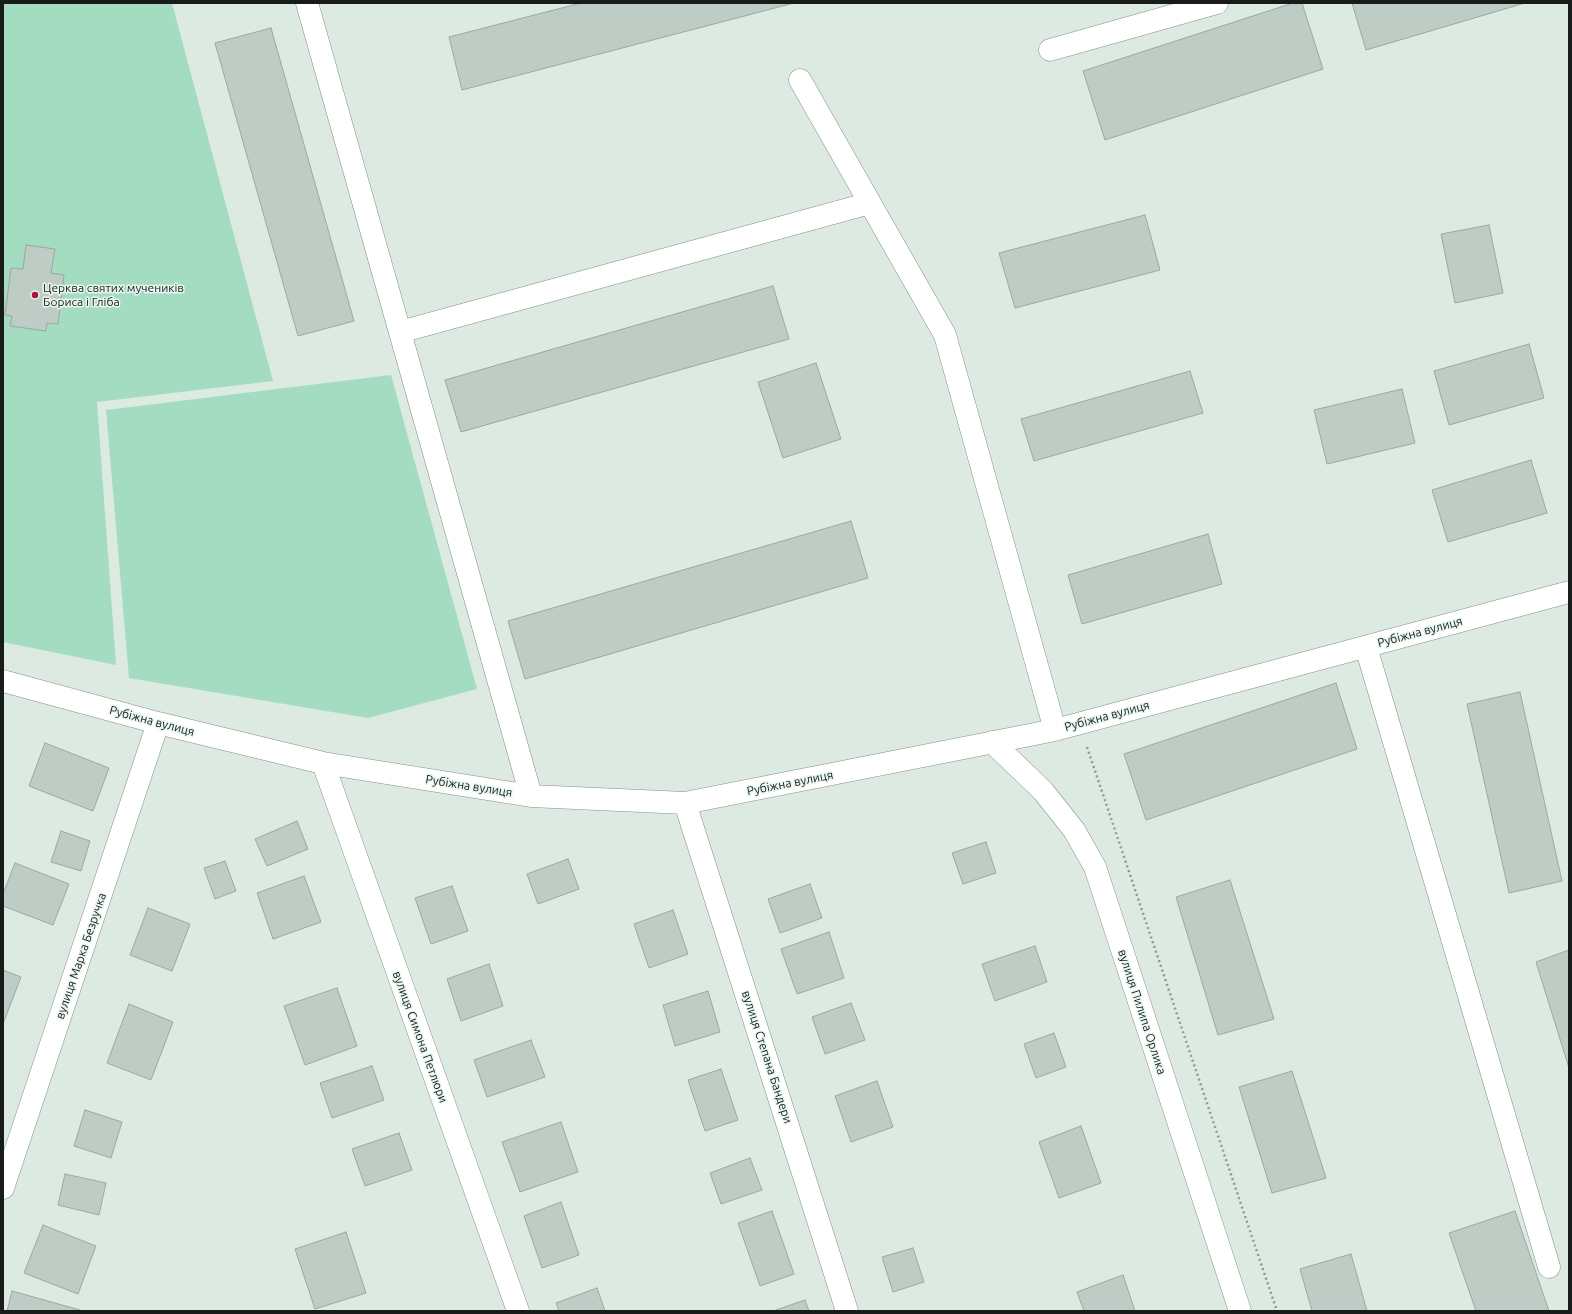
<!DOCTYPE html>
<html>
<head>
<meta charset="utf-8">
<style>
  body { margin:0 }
  #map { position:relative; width:1572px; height:1314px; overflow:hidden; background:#dceae2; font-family:Ubuntu,sans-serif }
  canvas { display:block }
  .frame { position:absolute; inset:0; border:4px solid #171c1a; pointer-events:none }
</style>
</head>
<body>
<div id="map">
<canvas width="1572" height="1314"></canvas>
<div class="frame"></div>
</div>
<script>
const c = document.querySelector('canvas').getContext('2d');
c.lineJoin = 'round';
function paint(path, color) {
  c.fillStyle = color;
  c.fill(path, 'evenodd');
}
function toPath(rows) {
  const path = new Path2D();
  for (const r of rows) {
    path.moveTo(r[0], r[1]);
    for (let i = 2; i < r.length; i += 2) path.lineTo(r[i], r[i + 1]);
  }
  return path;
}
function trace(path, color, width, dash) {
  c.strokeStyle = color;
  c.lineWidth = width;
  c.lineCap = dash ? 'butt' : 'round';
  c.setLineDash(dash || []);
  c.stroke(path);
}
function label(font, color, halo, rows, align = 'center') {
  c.font = font + ' Ubuntu,sans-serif';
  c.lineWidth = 3;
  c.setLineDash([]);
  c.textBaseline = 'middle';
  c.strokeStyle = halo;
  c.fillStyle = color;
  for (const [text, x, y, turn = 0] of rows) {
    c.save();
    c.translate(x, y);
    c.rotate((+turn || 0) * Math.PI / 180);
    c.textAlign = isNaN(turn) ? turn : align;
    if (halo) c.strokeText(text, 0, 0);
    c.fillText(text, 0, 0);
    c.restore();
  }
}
const green = toPath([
  [3,3,172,3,273,381,97,402,116,665,3,642],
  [391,375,477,689,368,718,129,678,106,410]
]);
const building = toPath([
  [581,3,794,3,462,90,449,37,581,3],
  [1293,3,1302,3,1323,69,1105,140,1083,71,1293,3],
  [1352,3,1525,3,1366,50,1352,3],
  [271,28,354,321,298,336,215,43,271,28],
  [1145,215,1160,270,1015,308,999,253,1145,215],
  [1489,225,1503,293,1455,303,1441,234,1489,225],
  [26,245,55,249,51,273,64,275,58,324,47,323,46,331,10,326,12,316,5,315,11,268,23,269,26,245],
  [773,286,789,339,461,432,445,380,773,286],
  [1529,344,1544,398,1449,425,1434,371,1529,344],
  [816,363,841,439,783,458,758,382,816,363],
  [1190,371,1203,413,1034,461,1021,419,1190,371],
  [1402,389,1415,443,1327,464,1314,410,1402,389],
  [1531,460,1547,513,1448,542,1432,490,1531,460],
  [851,521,868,578,525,679,508,621,851,521],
  [1208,534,1222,584,1082,624,1068,575,1208,534],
  [1336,683,1357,749,1146,820,1124,754,1336,683],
  [1520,692,1562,881,1509,893,1467,704,1520,692],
  [45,743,109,768,93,811,29,786,45,743],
  [297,821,308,849,267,866,255,839,297,821],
  [61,831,90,841,81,871,51,862,61,831],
  [986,842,996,873,963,884,952,853,986,842],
  [568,859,579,889,538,904,527,874,568,859],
  [225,861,236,891,215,899,204,868,225,861],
  [15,863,69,884,53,925,3,906,3,894,15,863],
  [304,876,321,922,273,939,257,893,304,876],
  [1230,880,1274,1019,1218,1035,1176,897,1230,880],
  [810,884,822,918,780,933,768,899,810,884],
  [452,886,468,931,431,944,415,898,452,886],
  [148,908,190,924,172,971,130,955,148,908],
  [673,910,688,954,649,968,634,924,673,910],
  [829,932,844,978,797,994,781,949,829,932],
  [1035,946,1047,982,995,1001,982,964,1035,946],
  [1569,950,1569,1068,1536,962,1569,950],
  [489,964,503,1006,461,1021,447,979,489,964],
  [3,970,21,977,3,1024,3,970],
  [337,988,357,1046,305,1065,284,1006,337,988],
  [708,991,720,1032,675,1046,663,1005,708,991],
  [851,1003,865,1040,825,1054,812,1017,851,1003],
  [129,1004,173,1022,151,1080,107,1063,129,1004],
  [1054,1033,1066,1067,1036,1078,1024,1044,1054,1033],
  [531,1040,545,1077,487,1097,474,1060,531,1040],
  [372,1066,384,1100,332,1118,320,1083,372,1066],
  [721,1069,738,1120,705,1131,688,1080,721,1069],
  [1292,1071,1326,1178,1272,1193,1239,1087,1292,1071],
  [877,1081,893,1127,851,1142,835,1096,877,1081],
  [85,1110,122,1122,111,1158,74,1146,85,1110],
  [561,1122,578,1172,520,1192,502,1142,561,1122],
  [1081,1126,1101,1183,1059,1198,1039,1142,1081,1126],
  [399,1133,412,1170,365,1186,352,1149,399,1133],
  [750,1158,762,1190,721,1204,710,1173,750,1158],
  [65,1174,106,1183,99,1215,58,1205,65,1174],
  [561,1202,579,1255,542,1268,524,1216,561,1202],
  [772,1211,794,1274,760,1286,738,1223,772,1211],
  [1515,1211,1549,1311,1476,1311,1449,1233,1515,1211],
  [43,1225,96,1246,78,1294,24,1273,43,1225],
  [346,1232,366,1293,315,1309,295,1249,346,1232],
  [913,1248,924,1282,893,1292,882,1257,913,1248],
  [1351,1254,1367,1311,1312,1311,1300,1269,1351,1254],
  [1123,1275,1135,1311,1084,1311,1077,1292,1123,1275],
  [597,1288,605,1311,559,1311,556,1303,597,1288],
  [12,1291,80,1310,80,1311,7,1311,12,1291],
  [805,1300,809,1311,773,1311,805,1300]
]);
const path = toPath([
  [1087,747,1277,1311]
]);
const minor = toPath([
  [307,3,531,796],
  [1050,50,1217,3],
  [800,80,945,335,1055,730],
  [400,332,870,203],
  [1366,647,1549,1267],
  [3,681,158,723,323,763,531,796,685,803,1055,730,1569,592],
  [992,742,1043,791,1074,830,1095,867,1240,1311],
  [323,763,518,1311],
  [685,803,847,1311],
  [3,1188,158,723]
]);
const markers = [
  [35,295,4,"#a9133e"]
];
const poiNames = [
  ["Церква святих мучеників",43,288],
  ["Бориса і Гліба",43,302]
];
const streetNames = [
  ["Рубіжна вулиця",1420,632,-15],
  ["Рубіжна вулиця",1107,716,-15],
  ["Рубіжна вулиця",152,721,15],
  ["Рубіжна вулиця",790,783,-11],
  ["Рубіжна вулиця",469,786,9],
  ["вулиця Марка Безручка",81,956,-71],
  ["вулиця Пилипа Орлика",1142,1012,72],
  ["вулиця Симона Петлюри",420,1037,70],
  ["вулиця Степана Бандери",767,1057,72]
];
paint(green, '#a4dcc1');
paint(building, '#beccc5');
trace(building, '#9aa8a1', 1);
trace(minor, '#83918a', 23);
trace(path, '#909a95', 2.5, [2, 3]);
trace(minor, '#fff', 22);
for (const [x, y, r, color] of markers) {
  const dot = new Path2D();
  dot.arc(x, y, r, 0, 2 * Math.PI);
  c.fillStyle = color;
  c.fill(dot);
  trace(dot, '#e9f7f0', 1.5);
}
label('12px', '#171c1a', '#e9f7f0', poiNames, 'left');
label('12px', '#171c1a', '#e9f7f0', streetNames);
</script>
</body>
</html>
